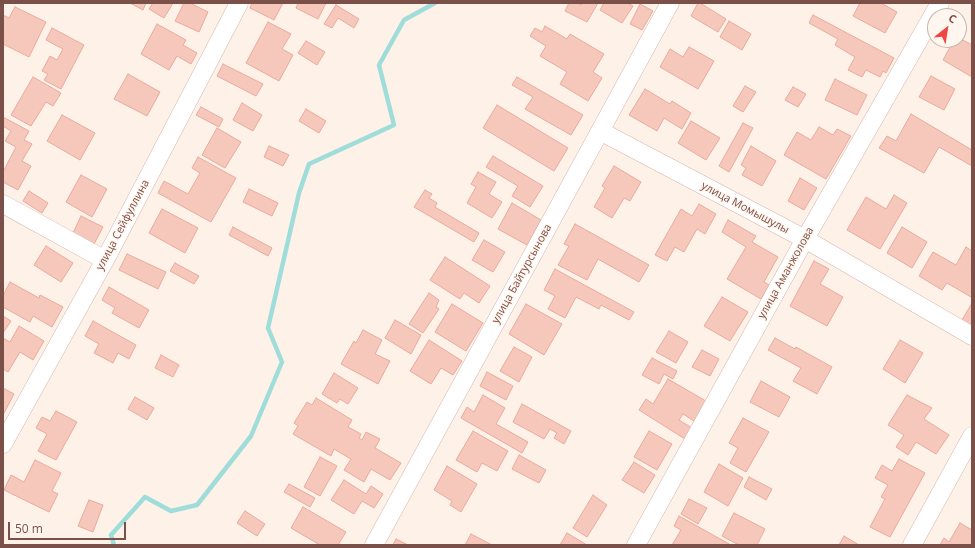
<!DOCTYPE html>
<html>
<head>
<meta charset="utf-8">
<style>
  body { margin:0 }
  #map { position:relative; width:975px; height:548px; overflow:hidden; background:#fef1e7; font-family:"Open Sans",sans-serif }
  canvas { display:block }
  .frame { position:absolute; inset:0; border:4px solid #7b5048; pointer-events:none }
  .north { position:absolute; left:927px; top:8px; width:40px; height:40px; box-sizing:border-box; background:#fff6ef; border:1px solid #cab4ac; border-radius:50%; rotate:30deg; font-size:11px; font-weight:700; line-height:16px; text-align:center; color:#7b5048 }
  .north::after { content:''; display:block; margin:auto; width:14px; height:18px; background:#f24643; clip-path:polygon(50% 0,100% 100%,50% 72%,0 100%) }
  .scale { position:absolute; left:8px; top:522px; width:118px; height:18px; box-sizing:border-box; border:2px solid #7b5048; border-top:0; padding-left:5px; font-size:12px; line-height:14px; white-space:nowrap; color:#7b5048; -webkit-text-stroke:3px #fff6ef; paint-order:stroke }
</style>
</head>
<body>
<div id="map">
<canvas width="975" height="548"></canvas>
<div class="frame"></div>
<div class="north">С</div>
<div class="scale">50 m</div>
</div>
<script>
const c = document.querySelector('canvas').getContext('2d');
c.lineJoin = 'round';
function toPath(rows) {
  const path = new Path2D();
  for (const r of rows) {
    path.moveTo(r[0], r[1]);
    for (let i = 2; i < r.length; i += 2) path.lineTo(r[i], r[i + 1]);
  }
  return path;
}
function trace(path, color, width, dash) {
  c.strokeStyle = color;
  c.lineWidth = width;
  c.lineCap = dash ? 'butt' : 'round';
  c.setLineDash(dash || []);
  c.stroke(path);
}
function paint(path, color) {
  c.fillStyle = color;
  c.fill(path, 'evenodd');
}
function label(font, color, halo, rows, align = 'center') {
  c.font = font + ' "Open Sans",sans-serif';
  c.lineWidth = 3;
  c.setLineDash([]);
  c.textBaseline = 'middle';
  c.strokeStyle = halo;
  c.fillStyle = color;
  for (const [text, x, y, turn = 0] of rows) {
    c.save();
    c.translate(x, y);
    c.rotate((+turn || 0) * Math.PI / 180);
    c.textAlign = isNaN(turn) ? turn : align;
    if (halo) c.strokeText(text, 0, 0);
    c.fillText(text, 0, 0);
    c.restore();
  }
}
const stream = toPath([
  [114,545,111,535,145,497,171,511,197,505,251,436,282,362,268,328,299,193,309,164,394,125,379,65,404,20,435,3]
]);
const building = toPath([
  [130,3,146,3,143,10,130,3],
  [153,3,173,3,164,18,149,9,153,3],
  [184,3,190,3,208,12,199,32,175,21,184,3],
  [252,3,283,3,274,20,250,8,252,3],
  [298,3,326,3,318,19,296,8,298,3],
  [569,3,577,3,581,5,583,3,598,3,587,22,565,11,569,3],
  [604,3,627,3,633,6,622,23,600,10,604,3],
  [698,3,700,3,726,19,718,32,691,16,698,3],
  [860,3,881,3,897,12,885,33,853,16,860,3],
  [640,4,653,11,642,30,630,24,640,4],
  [336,5,359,19,354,28,338,18,332,28,324,24,336,5],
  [15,7,46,22,29,57,3,44,3,36,4,34,3,33,3,15,9,18,15,7],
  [813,15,894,58,886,73,883,71,880,77,866,70,862,77,848,70,855,57,835,45,838,39,809,23,813,15],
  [729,21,751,34,742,50,720,37,729,21],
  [268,22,291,34,282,49,293,55,279,81,246,63,268,22],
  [157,24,186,40,183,45,197,53,191,64,177,56,169,70,141,54,157,24],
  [545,26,567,39,570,34,604,54,593,72,602,78,588,101,560,84,567,72,540,56,546,46,530,36,535,28,542,32,545,26],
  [52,28,84,45,61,89,44,80,48,74,42,71,50,56,57,60,63,49,46,40,52,28],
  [959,38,972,45,972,77,943,60,954,40,959,40,959,38],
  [306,41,325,52,317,65,298,53,306,41],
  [689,47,714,61,698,89,660,67,670,49,683,57,689,47],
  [223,64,263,84,256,96,217,76,223,64],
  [128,74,160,92,147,116,114,99,128,74],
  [931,76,955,89,944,110,919,97,931,76],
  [33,77,61,93,53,106,46,102,31,126,11,115,33,77],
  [517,77,583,115,571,135,525,109,533,97,512,85,517,77],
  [835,79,867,95,857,115,825,100,835,79],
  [745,86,756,92,743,112,733,106,745,86],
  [793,87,806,94,798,107,785,100,793,87],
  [645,89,670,104,672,101,691,113,682,129,664,118,657,131,629,115,645,89],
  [242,103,262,115,253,131,233,120,242,103],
  [497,105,568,148,554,171,483,128,497,105],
  [201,107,223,119,219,127,196,115,201,107],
  [306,109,326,121,319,133,299,121,306,109],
  [911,114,972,150,972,166,939,147,924,173,879,148,887,136,896,141,911,114],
  [62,115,95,133,80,160,47,141,62,115],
  [3,117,29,131,24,140,32,144,22,161,31,166,18,190,3,182,3,172,16,147,5,141,11,131,3,126,3,117],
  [691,121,720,138,706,160,678,143,691,121],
  [743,123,753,128,729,172,719,166,743,123],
  [819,127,833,135,837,129,851,136,826,179,784,155,797,132,811,140,819,127],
  [217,128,241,142,225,168,202,155,217,128],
  [269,146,289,155,283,166,264,157,269,146],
  [751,146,776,161,762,186,742,175,746,168,741,165,751,146],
  [493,156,543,186,530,207,512,196,518,186,486,167,493,156],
  [198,157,236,178,211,222,158,193,164,181,188,194,200,173,192,168,198,157],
  [614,166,641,182,630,201,624,198,612,218,594,207,605,188,602,186,614,166],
  [478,172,496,182,489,194,502,202,492,218,467,203,476,187,471,184,478,172],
  [81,175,107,189,92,217,66,202,81,175],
  [800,178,817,188,804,210,788,201,800,178],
  [249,189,278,203,272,216,243,202,249,189],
  [425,190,432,194,429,198,437,203,435,207,479,233,474,242,414,207,425,190],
  [29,191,48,203,42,213,23,201,29,191],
  [894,195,907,203,880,249,847,230,866,197,886,209,894,195],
  [512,203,541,220,527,245,498,229,512,203],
  [699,204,716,214,705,234,697,229,684,252,675,247,667,261,655,255,681,209,692,216,699,204],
  [162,209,198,228,185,253,149,233,162,209],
  [81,216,103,227,94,244,73,233,81,216],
  [728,220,756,236,752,242,778,257,764,282,769,285,761,299,727,279,746,247,722,232,728,220],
  [575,224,649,265,639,282,598,259,587,280,558,265,569,246,564,244,575,224],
  [233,227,272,248,268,256,229,235,233,227],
  [902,227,927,242,912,268,887,253,902,227],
  [484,240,505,252,493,272,472,260,484,240],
  [46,246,73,263,61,282,34,265,46,246],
  [966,247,972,251,972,269,971,271,972,271,972,295,971,297,947,283,942,290,919,276,933,252,956,265,966,247],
  [127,254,166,272,158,289,119,270,127,254],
  [445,257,490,286,479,303,464,293,460,299,430,280,445,257],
  [814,261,829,269,820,284,843,297,827,326,790,306,814,261],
  [175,263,199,276,194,284,170,271,175,263],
  [555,269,634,312,629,320,601,305,599,309,576,297,565,318,548,309,555,296,544,290,555,269],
  [10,282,39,298,40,295,63,307,52,327,33,316,30,322,3,307,3,296,10,282],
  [109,287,149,310,139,328,112,313,115,308,102,300,109,287],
  [429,293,439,300,436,307,439,309,423,333,409,324,429,293],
  [722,297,748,312,730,341,704,326,722,297],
  [972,303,972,326,962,320,972,303],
  [452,304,483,323,466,351,435,332,452,304],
  [526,304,562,324,544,355,509,334,526,304],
  [3,316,11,321,3,333,3,316],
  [395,320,421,335,411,354,385,338,395,320],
  [93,321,136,345,129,359,118,353,113,363,94,353,99,344,85,336,93,321],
  [19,326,44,341,33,360,20,352,8,372,3,369,3,338,10,342,19,326],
  [363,330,382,340,375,354,390,361,378,384,341,364,354,341,356,343,363,330],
  [669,331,688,342,676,363,656,352,669,331],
  [775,338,795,349,796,347,832,367,817,394,793,381,801,368,768,350,775,338],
  [429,340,462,361,453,375,441,368,431,384,410,371,429,340],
  [900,340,923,353,905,383,883,369,900,340],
  [514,347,532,357,519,382,500,371,514,347],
  [702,350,719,359,710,376,692,367,702,350],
  [161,355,179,365,173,377,155,368,161,355],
  [652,358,677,371,673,379,664,374,659,384,642,375,652,358],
  [487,372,513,386,506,400,480,386,487,372],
  [334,373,358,388,348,404,340,399,337,403,322,394,334,373],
  [668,379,706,401,694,421,683,414,679,420,692,428,685,439,639,410,646,399,653,404,668,379],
  [761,381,790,397,779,417,750,402,761,381],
  [3,388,14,394,3,415,3,388],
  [483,395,505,408,496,424,528,442,522,453,461,418,467,407,474,412,483,395],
  [907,395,932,408,924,419,949,435,936,454,916,442,908,455,896,447,904,435,888,425,907,395],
  [135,397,154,408,147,420,128,409,135,397],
  [316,398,352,420,348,427,361,434,359,438,362,440,366,432,380,439,375,448,401,463,390,480,371,469,364,482,344,470,351,459,334,449,331,456,293,434,298,426,294,423,307,402,312,405,316,398],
  [522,404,571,431,564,444,554,438,557,433,550,429,544,439,513,422,522,404],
  [56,411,77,422,56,460,38,451,47,434,36,428,42,417,50,421,56,411],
  [743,418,769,432,746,472,730,463,738,448,729,443,743,418],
  [473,431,508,451,497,471,482,463,477,472,456,460,473,431],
  [649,431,672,444,657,470,634,457,649,431],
  [519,455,546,470,539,483,512,469,519,455],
  [320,457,337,466,320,496,304,487,320,457],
  [899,459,925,473,890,537,870,527,885,499,881,497,888,485,875,478,882,465,892,471,899,459],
  [35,460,61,473,52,491,58,494,49,512,4,490,11,475,24,482,35,460],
  [634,462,655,475,644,493,622,480,634,462],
  [719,464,743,478,728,506,704,492,719,464],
  [447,466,477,484,461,512,450,505,452,501,434,490,447,466],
  [749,477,772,489,766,500,744,487,749,477],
  [344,480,366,494,371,486,383,494,374,508,362,501,354,514,331,500,344,480],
  [289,484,315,498,310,507,284,492,289,484],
  [593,495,607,505,587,537,573,528,593,495],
  [689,499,707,508,698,524,681,514,689,499],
  [89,500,103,505,93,532,78,526,89,500],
  [303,507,346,532,338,545,320,545,291,528,303,507],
  [245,511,265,524,257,536,237,523,245,511],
  [734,513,765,529,757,545,739,545,722,536,734,513],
  [679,516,731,545,672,545,681,530,674,526,679,516],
  [960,523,972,530,972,545,940,545,944,538,949,542,960,523],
  [567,533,587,545,560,545,567,533],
  [471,534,492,545,465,545,471,534],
  [844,536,859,545,839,545,844,536],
  [396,539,408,545,393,545,396,539]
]);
const minor = toPath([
  [600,131,805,239,972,336],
  [3,204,105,260],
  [3,444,105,260,239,3],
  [374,545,670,3],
  [636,545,805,239,940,3],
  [912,545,972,436]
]);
const streetNames = [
  ["улица Момышулы",745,208,28],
  ["улица Сейфуллина",123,225,-62],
  ["улица Аманжолова",786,273,-61],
  ["улица Байтурсынова",522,274,-61]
];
trace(stream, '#9fddda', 4.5);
paint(building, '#f6c8bc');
trace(building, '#eaa99b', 1);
trace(minor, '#d4b7ae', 19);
trace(minor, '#fff', 18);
label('11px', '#7b5048', '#fff6ef', streetNames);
</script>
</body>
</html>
